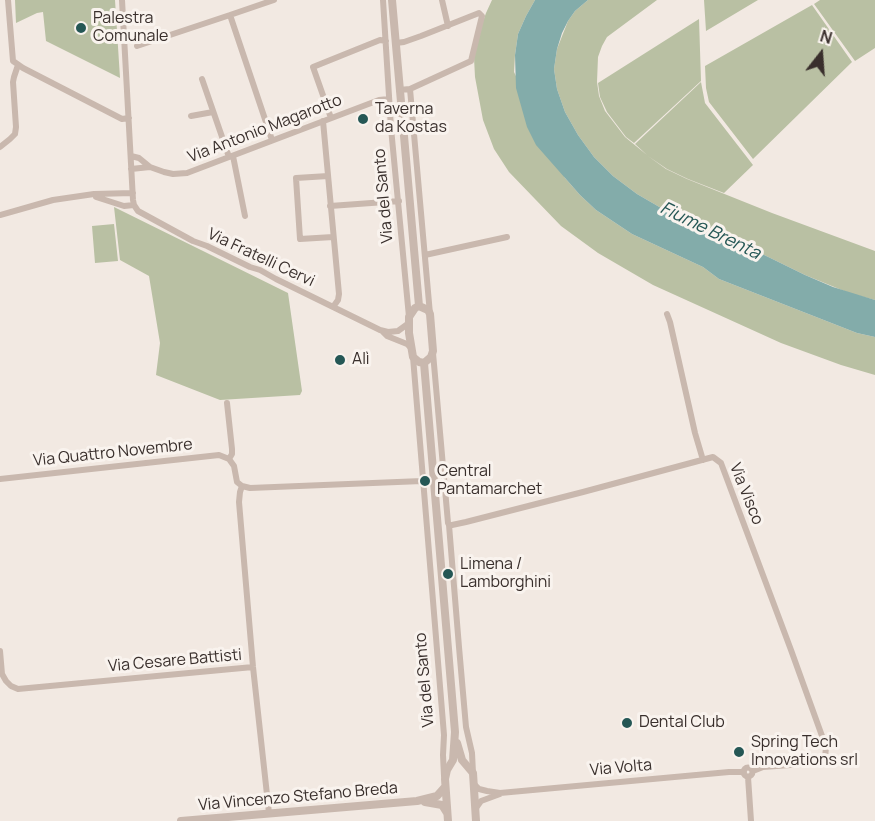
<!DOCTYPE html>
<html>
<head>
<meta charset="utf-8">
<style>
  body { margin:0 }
  #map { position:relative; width:875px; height:821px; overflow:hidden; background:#f2e9e2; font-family:Manrope,sans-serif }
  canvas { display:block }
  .north { position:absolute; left:791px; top:24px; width:60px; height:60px; -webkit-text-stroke:4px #f9f3ee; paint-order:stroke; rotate:17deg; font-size:16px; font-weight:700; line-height:24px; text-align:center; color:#392f2c }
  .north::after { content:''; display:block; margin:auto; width:21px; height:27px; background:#392f2c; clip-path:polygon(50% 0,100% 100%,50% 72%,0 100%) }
</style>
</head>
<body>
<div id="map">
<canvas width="875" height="821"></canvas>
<div class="north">N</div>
</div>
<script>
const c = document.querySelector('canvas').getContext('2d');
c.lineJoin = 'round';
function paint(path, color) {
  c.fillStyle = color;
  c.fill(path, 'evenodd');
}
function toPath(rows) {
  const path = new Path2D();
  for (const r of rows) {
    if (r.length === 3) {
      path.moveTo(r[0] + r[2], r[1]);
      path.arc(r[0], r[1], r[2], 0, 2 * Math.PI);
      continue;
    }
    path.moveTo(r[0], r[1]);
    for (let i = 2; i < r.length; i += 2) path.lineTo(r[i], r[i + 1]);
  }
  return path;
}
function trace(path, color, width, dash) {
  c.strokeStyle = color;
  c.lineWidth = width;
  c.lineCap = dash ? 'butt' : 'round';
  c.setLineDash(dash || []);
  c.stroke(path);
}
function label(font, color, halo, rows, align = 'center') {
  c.font = font + ' Manrope,sans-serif';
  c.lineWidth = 6;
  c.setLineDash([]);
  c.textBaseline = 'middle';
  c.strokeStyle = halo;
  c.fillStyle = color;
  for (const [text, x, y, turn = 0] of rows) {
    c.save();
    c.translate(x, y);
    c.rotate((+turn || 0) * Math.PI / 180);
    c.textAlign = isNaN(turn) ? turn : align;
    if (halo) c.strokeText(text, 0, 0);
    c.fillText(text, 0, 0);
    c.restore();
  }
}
const green = toPath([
  [15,0,115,0,120,78,46,41,43,12,37,13,16,23],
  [492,0,535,0,526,16,518,34,515,55,514,72,565,178,580,195,596,210,632,234,703,267,719,279,857,333,875,337,875,375,841,365,781,343,653,285,598,253,561,226,509,172,494,149,483,120,475,77,474,58,480,30,486,13],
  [588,0,657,0,607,37,602,46,598,57,597,82,599,96,605,111,625,137,647,155,635,144,701,82,705,103,753,165,724,193,688,179,667,169,648,156,666,169,687,179,772,213,875,251,875,300,849,293,805,275,752,249,724,239,668,212,637,194,613,176,594,157,578,135,565,112,557,89,554,69,557,49,568,21,575,11],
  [704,0,758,0,706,31],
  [820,0,875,0,875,48,855,61,814,4],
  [812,5,852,62,753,159,709,102,706,88,705,66],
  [699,19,701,81,634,143,626,137,607,112,600,97,598,83],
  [114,207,288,293,302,391,300,395,220,400,156,375,160,343,149,276,120,260],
  [114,224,118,261,95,263,92,226]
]);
const water = toPath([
  [535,0,588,0,575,11,568,21,562,33,557,49,554,69,557,89,565,112,578,135,594,157,613,176,637,194,668,212,724,239,752,249,805,275,833,287,875,300,875,337,857,333,719,279,703,267,632,234,596,210,580,195,536,145,527,127,516,88,515,55,518,34,526,16]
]);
const minor = toPath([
  [8,0,13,61,23,68,122,119,129,118],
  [122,0,133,200,134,205,138,211,193,241,207,246,250,267,260,270,276,279,380,330,388,332,398,331,409,323],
  [383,0,391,128,409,317],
  [442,0,448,26],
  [396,43,404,42,421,36,479,13,482,16,471,61,410,89,399,90],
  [137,46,230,15],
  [202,79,229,157],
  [410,89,430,314],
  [191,116,213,112],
  [331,118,313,67,380,40,386,41],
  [323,121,339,294,338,300,333,307],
  [272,140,230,15,274,0],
  [0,147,10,139,15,134,16,127,13,82,14,77,18,65],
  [131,156,139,158,150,167,164,172,173,174,187,173,379,100,389,99],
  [233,156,245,216],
  [131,169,150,167],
  [328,176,296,178,300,239,333,237],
  [96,197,124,206,134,205],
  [330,206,399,201],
  [0,215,53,200,94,194,133,193],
  [425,255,507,237],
  [667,314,670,322,695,433,703,460],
  [383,332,387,336,407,344,411,348],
  [433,353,448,523,449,525,459,647,466,727,472,753,473,773],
  [413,357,444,735,443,755,444,776],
  [227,403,232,449,232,454,229,459],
  [229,459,234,466,237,482,242,486],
  [0,479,219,455,229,459],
  [242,486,240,492,239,502,253,667,269,813],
  [242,486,250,488,422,481],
  [449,525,452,525,466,522,583,492,713,457,721,463,791,650,826,747,825,758,818,763,763,767,753,771],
  [0,651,2,674,6,681,11,686,18,689,253,667],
  [748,772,4.5],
  [748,777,751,821],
  [474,784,479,789,487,791,500,793,729,772,744,772],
  [476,808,481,801,500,794]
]);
const tertiary = toPath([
  [392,0,419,306],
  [419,306,415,308,409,317,409,333,413,357,419,362,424,363],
  [419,306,428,310,430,314,433,351,431,357,424,363],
  [424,363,455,732,453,760,447,770,445,779,448,821],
  [457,743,462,760,473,773,476,821],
  [425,802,442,805,447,813],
  [181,821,417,801,437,796,445,787]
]);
const markers = [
  [81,28,6,"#255755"],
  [363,119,6,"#255755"],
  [340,360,6,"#255755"],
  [425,481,6,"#255755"],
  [448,574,6,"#255755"],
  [627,723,6,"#255755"],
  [739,752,6,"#255755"]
];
const poiNames = [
  ["Palestra",93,19],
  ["Comunale",93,37],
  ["Taverna",375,110],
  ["da Kostas",375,128],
  ["Alì",352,360],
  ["Central",437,472],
  ["Pantamarchet",437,490],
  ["Limena /",460,565],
  ["Lamborghini",460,583],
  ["Dental Club",639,723],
  ["Spring Tech",751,743],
  ["Innovations srl",751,761]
];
const streetNames = [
  ["Via Antonio Magarotto",265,129,-21],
  ["Via del Santo",384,196,-95],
  ["Via Fratelli Cervi",261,258,25],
  ["Via Quattro Novembre",113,453,-6],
  ["Via Visco",746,494,68],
  ["Via Cesare Battisti",175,661,-5],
  ["Via del Santo",425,680,-95],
  ["Via Volta",621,768,-5],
  ["Via Vincenzo Stefano Breda",298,797,-5]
];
const waterNames = [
  ["Fiume Brenta",710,231,26]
];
paint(green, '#b9c0a3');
paint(water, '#83acaa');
trace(minor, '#c9b8ae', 6);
trace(tertiary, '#c9b8ae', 8);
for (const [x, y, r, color] of markers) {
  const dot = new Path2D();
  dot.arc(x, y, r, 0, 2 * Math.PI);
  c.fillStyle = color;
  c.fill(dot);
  trace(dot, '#f9f3ee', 2);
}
label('16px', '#392f2c', '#f9f3ee', poiNames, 'left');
label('16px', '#392f2c', '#f9f3ee', streetNames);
label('italic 18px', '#255755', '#f9f3ee', waterNames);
</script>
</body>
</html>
